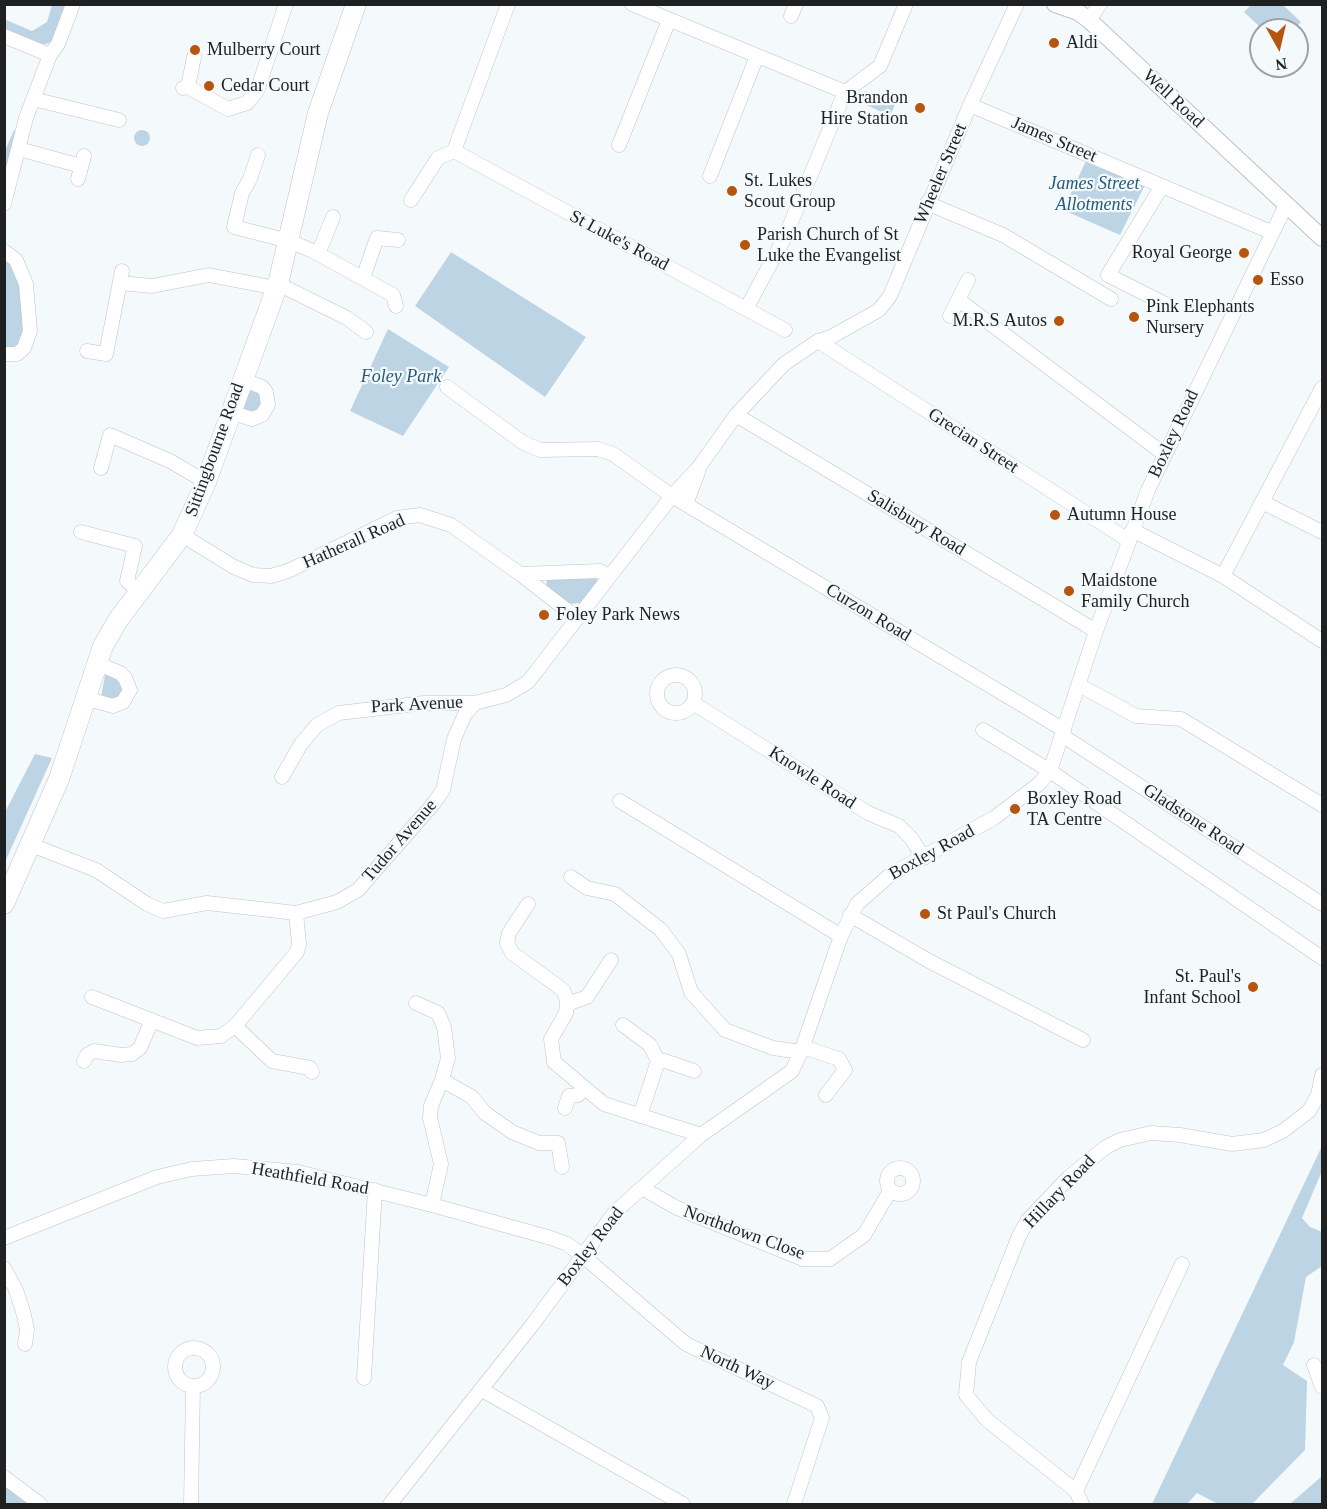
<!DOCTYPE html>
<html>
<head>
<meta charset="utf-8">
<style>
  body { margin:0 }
  #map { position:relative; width:1327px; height:1509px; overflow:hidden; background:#f4f9fc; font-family:"Times New Roman",serif }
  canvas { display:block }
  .frame { position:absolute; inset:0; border:6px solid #1e2021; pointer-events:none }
  .north { position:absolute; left:1249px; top:18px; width:60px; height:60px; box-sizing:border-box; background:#f4f9fc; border:2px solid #9ea2a4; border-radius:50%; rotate:172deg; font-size:16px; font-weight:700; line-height:24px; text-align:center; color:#1e2021 }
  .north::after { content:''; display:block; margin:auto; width:21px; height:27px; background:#b5550f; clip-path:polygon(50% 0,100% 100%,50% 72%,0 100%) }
</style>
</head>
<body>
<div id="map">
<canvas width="1327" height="1509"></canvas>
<div class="frame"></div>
<div class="north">N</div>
</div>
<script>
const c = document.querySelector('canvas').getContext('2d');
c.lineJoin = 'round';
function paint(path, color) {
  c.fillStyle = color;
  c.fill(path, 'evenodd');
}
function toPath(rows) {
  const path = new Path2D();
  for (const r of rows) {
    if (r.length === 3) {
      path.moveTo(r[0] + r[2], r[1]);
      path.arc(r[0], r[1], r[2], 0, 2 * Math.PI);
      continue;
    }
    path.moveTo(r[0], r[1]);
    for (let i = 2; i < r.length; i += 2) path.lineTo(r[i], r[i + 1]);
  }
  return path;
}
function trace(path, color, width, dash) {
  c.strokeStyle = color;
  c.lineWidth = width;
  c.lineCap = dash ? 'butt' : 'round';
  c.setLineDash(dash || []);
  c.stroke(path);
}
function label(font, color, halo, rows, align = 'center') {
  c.font = font + ' "Times New Roman",serif';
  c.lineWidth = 4.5;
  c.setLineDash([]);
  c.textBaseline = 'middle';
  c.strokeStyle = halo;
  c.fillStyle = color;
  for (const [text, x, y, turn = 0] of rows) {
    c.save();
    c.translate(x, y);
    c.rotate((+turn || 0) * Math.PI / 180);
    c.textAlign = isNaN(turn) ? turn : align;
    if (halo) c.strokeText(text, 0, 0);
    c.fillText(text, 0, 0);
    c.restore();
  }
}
const green = toPath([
  [52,5,69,5,58,32,51,42,43,45,5,29,4,19,32,31,47,22],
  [1251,5,1283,5,1301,22,1293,30,1263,30,1244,12],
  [865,91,895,105,890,116,860,102],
  [142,138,8],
  [14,130,18,133,7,173,5,174,4,153],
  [1086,161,1145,185,1120,235,1063,210],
  [451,252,586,337,545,397,415,306],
  [4,258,22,272,24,348,5,352],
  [388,329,449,367,403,436,350,411],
  [244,387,263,393,262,411,243,414],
  [595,574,599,585,584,603,565,604,546,590,547,578],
  [109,672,126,685,119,701,101,698,105,675],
  [35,754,52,758,5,862,5,812],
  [1322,1146,1322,1171,1302,1218,1310,1227,1322,1232,1322,1266,1306,1277,1294,1342,1283,1365,1307,1381,1305,1450,1252,1504,1218,1504,1197,1493,1187,1504,1152,1504],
  [1322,1476,1322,1504,1292,1504,1291,1503],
  [5,1482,36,1504,5,1504]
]);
const minor = toPath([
  [632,4,845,92],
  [791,16,796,4],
  [1089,20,1100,4],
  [4,36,50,55],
  [188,87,194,57],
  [183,88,188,87,228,109,247,103,257,91,286,4],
  [845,92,880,66,906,4],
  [33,99,119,120],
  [970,105,1271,232],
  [619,145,669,20],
  [19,149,81,166],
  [454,151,785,330],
  [258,155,250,179,242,193,234,227,289,241,313,251,393,295,396,306],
  [710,176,757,56],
  [78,179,84,156],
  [1162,186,1108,275,1167,305],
  [411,200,438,158,454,151,508,4],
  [927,203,1003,235,1111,299],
  [4,204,26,118,50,55,58,44,73,4],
  [4,251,16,260,26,284,30,331,24,348,17,354,4,354],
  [318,254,333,217],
  [363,278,377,238,398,240],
  [120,283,152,286,209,275,276,288],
  [278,284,347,318,366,332],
  [960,301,1164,454],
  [746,309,785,237,845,92],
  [950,316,968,280],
  [818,341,1128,540],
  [87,351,106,354,122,271],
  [447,387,522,442,540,450,598,449,613,454,672,496,1064,730],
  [230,412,252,419,262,415,268,405,266,392,262,387,241,379],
  [736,415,1096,631],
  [101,468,110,435,170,461,206,482],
  [1264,503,1322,532],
  [686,504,698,472],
  [1132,530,1223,576,1322,641],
  [81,532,135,546,127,581,140,592],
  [182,535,234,567,253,575,271,576,288,571,397,518,420,515,451,525,520,574,600,571,609,576],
  [520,574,577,618],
  [1223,576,1322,388],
  [676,694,19],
  [1079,685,1136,716,1181,719,1322,805],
  [85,698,113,706,123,702,130,690,125,678,120,673,96,663],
  [693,703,868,813,899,826,911,838,924,858],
  [983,730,1050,771,1322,958],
  [1063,736,1322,904],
  [282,777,301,744,317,725,339,713,424,703,475,703,506,695,528,682,672,496,699,467,736,415,784,364,818,341,831,337,879,310,890,296,970,105,1017,4],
  [620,801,841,936],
  [31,845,96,870,147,904,163,911,207,903,296,913,337,902,358,890,434,803,443,790,454,739,465,714,475,703],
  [571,877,587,888,615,894,661,930,679,954,691,992,725,1030,773,1048,801,1052],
  [528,904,509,933,507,943,512,953,563,990,567,1000,566,1013,551,1039,554,1062,604,1104,701,1135],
  [850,915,929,961,1083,1040],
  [92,997,197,1038,221,1036,235,1026,297,952,299,944,296,913],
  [416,1003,438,1013,444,1027,448,1058,442,1080],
  [567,1004,587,997,611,960],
  [623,1025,650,1045,658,1061],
  [235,1026,272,1061,310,1068,312,1072],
  [803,1047,839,1059,845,1070,826,1095],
  [84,1061,87,1055,94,1051,121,1055,132,1054,140,1048,152,1020],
  [565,1108,569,1096,578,1095,585,1089],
  [640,1116,658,1061,665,1061,694,1071],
  [900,1181,13],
  [642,1188,677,1208,803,1259,830,1259,864,1235,890,1191],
  [432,1205,441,1164,430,1118,431,1106,442,1080,472,1097,485,1113,512,1132,539,1143,558,1143,562,1167],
  [4,1238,157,1177,192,1169,234,1166,298,1172,432,1205,551,1238,567,1244,582,1255,686,1344,817,1406,822,1418,794,1504],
  [4,1268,16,1290,24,1315,27,1330,25,1344],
  [194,1367,19],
  [1314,1365,1322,1387],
  [364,1378,375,1190],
  [482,1390,683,1504],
  [4,1477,40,1504],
  [1076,1491,1182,1264],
  [191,1504,193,1386],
  [390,1504,533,1324,615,1212,701,1135,792,1071,801,1052,841,936,857,904,890,875,994,818,1039,784,1050,771,1096,631,1148,490,1286,205],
  [1082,1504,1076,1491,987,1420,966,1395,969,1362,1019,1236,1028,1220,1069,1177,1106,1147,1120,1140,1151,1133,1180,1135,1232,1144,1264,1140,1283,1131,1309,1111,1318,1095,1322,1075]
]);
const major = toPath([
  [1055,4,1078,12,1089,20,1322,238]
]);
const highway = toPath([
  [4,904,59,779,103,646,118,620,182,535,206,482,278,284,318,113,356,4]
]);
const markers = [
  [1054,43,6,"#b5550f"],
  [195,50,6,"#b5550f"],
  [209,86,6,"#b5550f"],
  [920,108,6,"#b5550f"],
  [732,191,6,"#b5550f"],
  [745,245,6,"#b5550f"],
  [1244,253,6,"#b5550f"],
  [1258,280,6,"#b5550f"],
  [1134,317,6,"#b5550f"],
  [1059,321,6,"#b5550f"],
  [1055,515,6,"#b5550f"],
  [1069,591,6,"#b5550f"],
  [544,615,6,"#b5550f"],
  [1015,809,6,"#b5550f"],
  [925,914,6,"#b5550f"],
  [1253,987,6,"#b5550f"]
];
const poiNames = [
  ["Aldi",1066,43],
  ["Mulberry Court",207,50],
  ["Cedar Court",221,86],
  ["Brandon",908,98,"right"],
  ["Hire Station",908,119,"right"],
  ["St. Lukes",744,181],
  ["Scout Group",744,202],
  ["Parish Church of St",757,235],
  ["Luke the Evangelist",757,256],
  ["Royal George",1232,253,"right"],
  ["Esso",1270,280],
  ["Pink Elephants",1146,307],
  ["Nursery",1146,328],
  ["M.R.S Autos",1047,321,"right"],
  ["Autumn House",1067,515],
  ["Maidstone",1081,581],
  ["Family Church",1081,602],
  ["Foley Park News",556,615],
  ["Boxley Road",1027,799],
  ["TA Centre",1027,820],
  ["St Paul's Church",937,914],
  ["St. Paul's",1241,977,"right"],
  ["Infant School",1241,998,"right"]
];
const streetNames = [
  ["Well Road",1173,99,43],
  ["James Street",1054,140,23],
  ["Wheeler Street",941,174,-67],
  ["St Luke's Road",619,241,28],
  ["Boxley Road",1174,434,-65],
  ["Grecian Street",973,441,33],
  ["Sittingbourne Road",215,450,-70],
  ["Salisbury Road",916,523,31],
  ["Hatherall Road",354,542,-24],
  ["Curzon Road",868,613,31],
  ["Park Avenue",417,705,-3],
  ["Knowle Road",812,778,33],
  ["Gladstone Road",1193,820,33],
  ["Tudor Avenue",400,841,-49],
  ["Boxley Road",932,853,-29],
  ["Heathfield Road",310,1179,10],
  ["Hillary Road",1060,1192,-46],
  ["Northdown Close",744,1233,20],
  ["Boxley Road",591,1247,-52],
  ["North Way",737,1368,25]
];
const parkNames = [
  ["James Street",1094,184],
  ["Allotments",1094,205],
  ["Foley Park",401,377]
];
paint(green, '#bdd4e4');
trace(minor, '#bfc3c7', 15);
trace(major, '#bfc3c7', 18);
trace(highway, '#bfc3c7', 21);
trace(minor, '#fff', 14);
trace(major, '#fff', 16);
trace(highway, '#fff', 20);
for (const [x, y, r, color] of markers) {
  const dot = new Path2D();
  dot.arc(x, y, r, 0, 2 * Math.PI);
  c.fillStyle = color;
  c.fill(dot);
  trace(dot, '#f4f9fc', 2);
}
label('18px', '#1e2021', '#f4f9fc', poiNames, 'left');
label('18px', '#1e2021', '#f4f9fc', streetNames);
label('italic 18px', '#265a7a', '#f4f9fc', parkNames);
</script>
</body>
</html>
